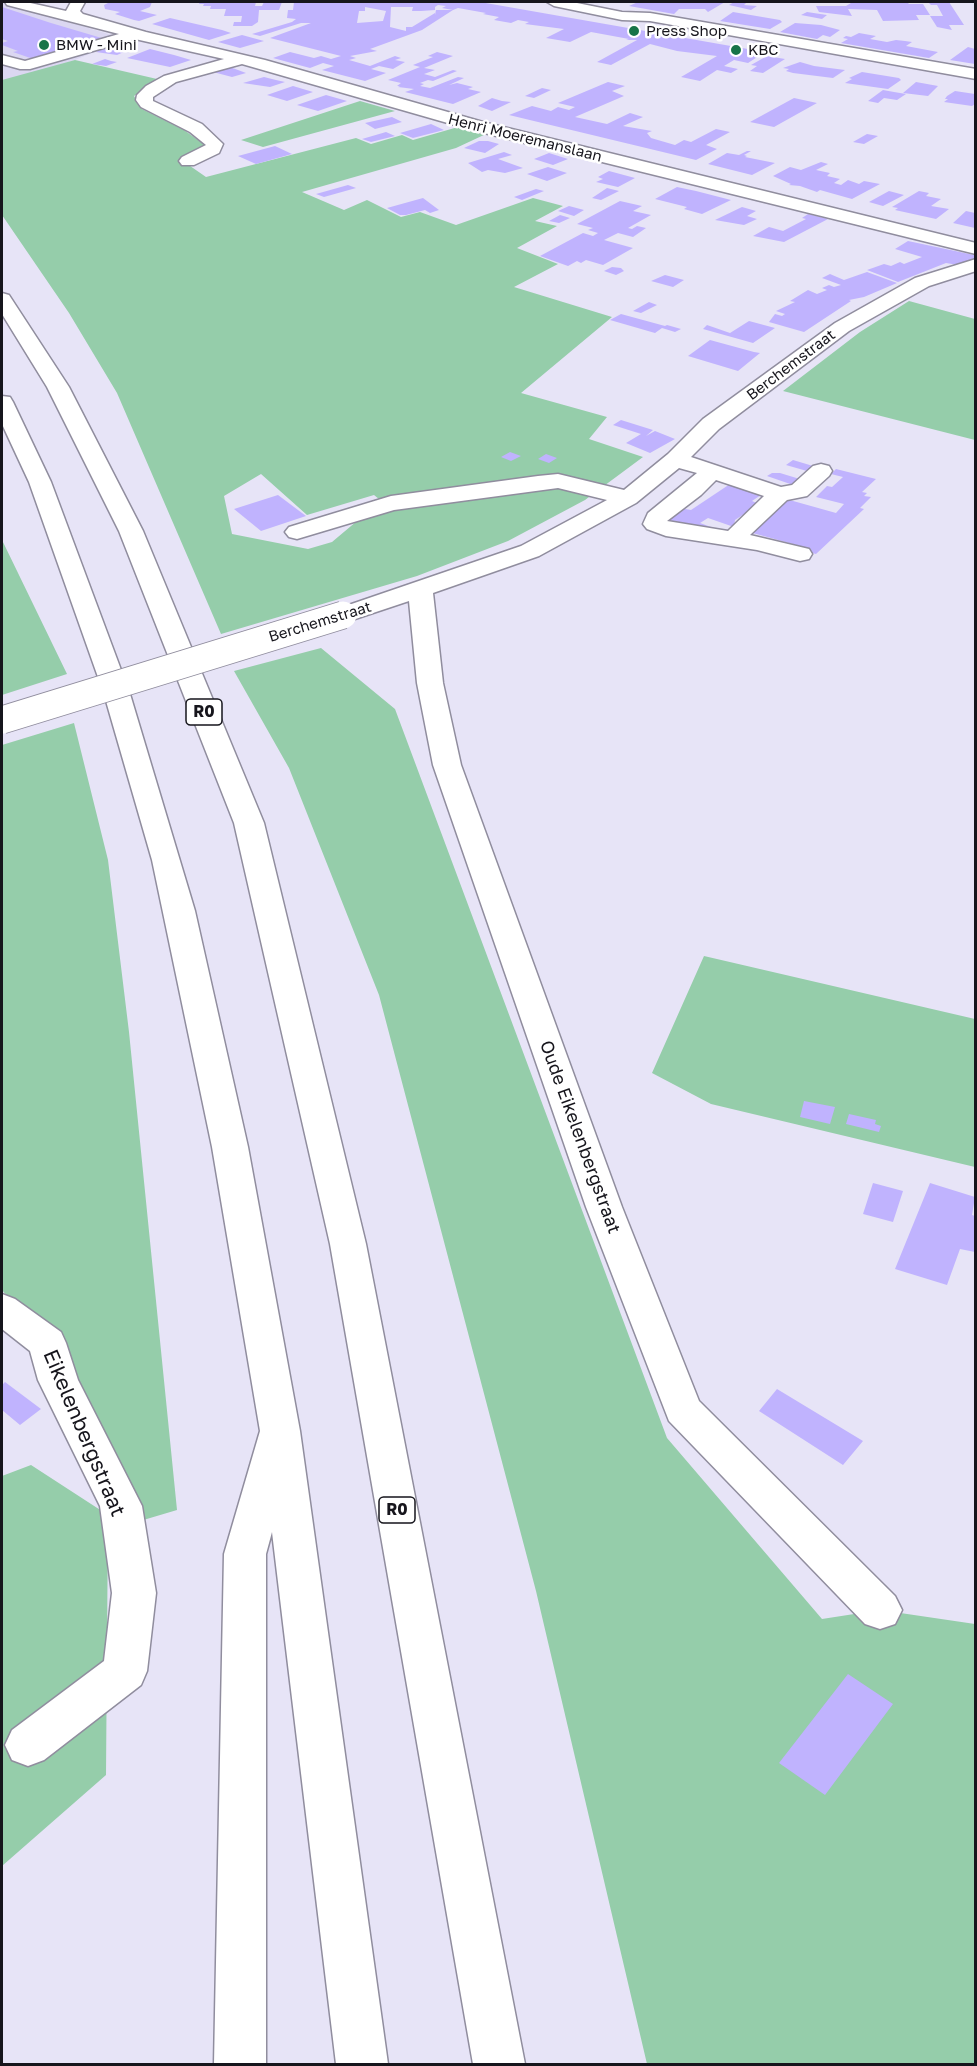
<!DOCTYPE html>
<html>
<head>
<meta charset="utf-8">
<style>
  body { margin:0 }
  #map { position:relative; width:977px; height:2066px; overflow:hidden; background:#e7e4f7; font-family:"Golos Text",sans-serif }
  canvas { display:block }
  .frame { position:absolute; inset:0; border:3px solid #16151c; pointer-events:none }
</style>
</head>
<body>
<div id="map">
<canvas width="977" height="2066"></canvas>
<div class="frame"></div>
</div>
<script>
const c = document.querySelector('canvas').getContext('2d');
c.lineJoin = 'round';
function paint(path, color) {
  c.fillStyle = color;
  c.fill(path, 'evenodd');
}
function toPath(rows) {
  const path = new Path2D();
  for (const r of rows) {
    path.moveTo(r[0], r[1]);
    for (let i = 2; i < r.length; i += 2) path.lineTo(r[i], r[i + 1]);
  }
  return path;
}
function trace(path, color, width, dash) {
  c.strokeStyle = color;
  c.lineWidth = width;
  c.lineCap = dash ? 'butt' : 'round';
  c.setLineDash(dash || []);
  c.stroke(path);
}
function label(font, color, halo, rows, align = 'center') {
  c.font = font + ' "Golos Text",sans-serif';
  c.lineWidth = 5;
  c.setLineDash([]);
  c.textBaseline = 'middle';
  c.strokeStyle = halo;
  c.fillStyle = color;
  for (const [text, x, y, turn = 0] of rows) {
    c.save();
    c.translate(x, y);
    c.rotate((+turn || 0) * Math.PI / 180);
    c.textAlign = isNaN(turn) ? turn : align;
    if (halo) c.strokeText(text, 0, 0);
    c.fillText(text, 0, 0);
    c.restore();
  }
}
const built = toPath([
  [2,2,125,39,75,60,2,83]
]);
const green = toPath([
  [75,60,157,79,134,96,142,109,184,130,205,145,180,159,206,177,356,138,371,144,402,135,413,140,458,127,486,134,456,148,302,192,344,210,367,200,401,217,420,212,456,225,533,198,563,206,535,221,557,226,517,248,558,264,514,287,612,317,521,393,607,417,589,439,643,457,585,500,508,541,417,576,221,634,117,393,69,313,2,215,2,80],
  [261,474,307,515,374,495,390,508,357,521,332,542,308,549,232,534,224,496],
  [360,101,395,111,263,147,241,140],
  [909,301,975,319,975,440,783,391,860,332],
  [2,540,67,674,2,695],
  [321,648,395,709,667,1438,822,1619,880,1610,975,1624,975,2064,647,2064,536,1591,379,995,289,768,234,671],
  [74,723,108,860,129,1032,177,1510,140,1521,72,1372,2,1290,2,745],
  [704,956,975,1019,975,1167,711,1104,652,1073],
  [31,1465,108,1515,106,1775,2,1866,2,1476]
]);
const building = toPath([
  [110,2,152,2,150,7,140,11,157,15,139,21,134,20,115,14,120,12,105,9,104,5],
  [200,2,256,2,255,6,262,6,264,2,282,2,279,10,259,10,258,22,252,26,233,26,234,22,241,22,242,16,224,16,226,9,210,9,211,6,203,6,204,4,199,4],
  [294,2,480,2,765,52,748,63,734,60,724,66,738,69,731,73,717,70,700,81,681,77,717,56,677,51,650,44,611,65,597,62,637,40,626,40,629,39,591,32,570,42,546,38,564,29,525,24,529,22,518,20,511,23,494,20,499,17,483,14,486,13,458,8,453,10,442,8,446,6,438,5,435,7,435,10,421,11,412,11,413,7,391,7,390,27,406,31,406,27,412,27,435,13,435,15,436,10,453,10,422,30,370,49,377,51,350,56,356,58,349,60,370,66,395,56,401,58,395,60,405,62,393,69,379,66,371,69,386,73,365,81,322,70,334,66,323,63,310,68,273,58,290,52,314,58,321,56,331,59,341,56,270,38,311,23,301,23,260,36,252,34,292,22,296,19,287,18,288,10,293,10],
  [365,7,386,11,383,21,357,23,359,11,365,11],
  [638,2,725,2,708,12,705,9,679,9,674,14,629,6],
  [734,2,747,2,744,5,757,6,751,10,729,5],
  [850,2,907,2,909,4,923,4,930,15,916,15,919,20,883,21,877,10,848,9,852,16,819,12,816,6,846,6,851,3],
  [928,2,949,2,964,25,949,25,952,30,937,27,930,16,943,16,937,5,931,5],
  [2,7,51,23,105,39,36,60,13,52,18,51,2,45,2,43,8,41,2,39],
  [733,12,780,20,782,22,770,29,720,21],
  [807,12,827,15,822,19,801,15],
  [170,18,222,30,231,33,209,40,152,24],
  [795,23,821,25,840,30,830,37,823,35,817,39,780,32],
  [859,33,876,36,870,39,887,42,896,40,905,41,912,42,906,46,938,52,929,58,841,43,848,39,843,38,846,36,851,37],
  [242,35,264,41,240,48,218,42],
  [116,43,130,46,122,50,126,51,117,55,96,52],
  [968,47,975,49,975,64,950,60],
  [150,49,174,55,191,60,170,67,127,58],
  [437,52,453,56,424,68,435,70,424,74,435,77,453,70,457,71,433,81,428,80,420,83,424,84,420,86,430,88,458,77,464,78,449,85,457,83,473,87,468,89,481,92,453,104,405,92,414,89,398,87,400,86,397,86,401,83,388,80,420,67,413,65,433,57,428,56],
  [767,56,785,59,763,73,750,71,757,66,751,65],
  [105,59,111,61,117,62,106,66,92,64],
  [800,62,814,66,845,70,833,78,793,73,786,71,789,69,783,68],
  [230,67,246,73,232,77,213,72],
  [862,72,899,78,901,80,888,89,845,83,852,79,849,78],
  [264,77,276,80,285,82,270,87,243,83],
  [608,82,625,86,612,91,624,96,575,117,607,124,630,113,643,117,623,126,652,131,647,133,651,138,675,145,684,140,691,142,716,129,730,132,706,145,717,149,696,160,509,115,532,106,551,111,558,107,569,110,575,107,558,103],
  [916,82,938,86,928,96,903,93],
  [293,86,313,92,287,101,267,95],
  [542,88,551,90,534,98,525,96],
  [883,90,894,92,906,94,897,100,884,98,878,103,868,101],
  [955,91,975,94,975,104,972,106,944,102,948,99,945,99,947,96],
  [326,95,347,101,318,111,297,105],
  [492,98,502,101,511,102,492,111,478,106],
  [794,98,817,103,774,127,750,122],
  [392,117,402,122,375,129,365,123],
  [431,124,444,130,413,138,400,133],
  [386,132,395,136,371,142,362,139],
  [867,134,878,136,864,144,853,142],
  [479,141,488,141,499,144,485,153,464,148],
  [275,146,292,154,256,164,238,156],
  [747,151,751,151,744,155,747,156,745,157,775,163,752,175,708,164,727,153,739,155],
  [504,152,512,155,498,159,523,168,505,173,488,170,482,172,468,163],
  [549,153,568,159,553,165,534,159],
  [821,162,828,164,816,170,830,173,827,176,840,179,834,183,841,185,848,180,859,184,864,181,880,184,852,199,820,190,817,192,800,186,789,185,791,184,773,176,790,167,801,170],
  [548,167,567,173,547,181,527,174],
  [609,171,635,178,618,187,596,182,603,179,598,177],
  [348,185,356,188,324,197,316,194],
  [677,187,696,191,731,200,702,214,684,209,687,207,655,199],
  [607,188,619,191,601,200,592,198],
  [536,189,544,191,522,200,514,197],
  [889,191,904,195,883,206,869,202],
  [919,191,929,193,926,196,941,199,931,206,949,209,936,219,895,210,898,208,892,207],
  [423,198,439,210,430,213,425,210,406,215,400,215,387,208],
  [620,201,642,206,633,211,651,215,628,228,632,229,637,226,646,228,633,237,618,233,604,240,633,248,603,265,586,260,581,263,577,261,568,266,540,256,583,233,593,236,598,233,588,230,593,228,577,224],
  [569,206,584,210,574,216,558,211],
  [742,207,756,211,747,216,757,219,744,225,715,220],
  [966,211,975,213,975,228,953,223],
  [808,214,828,219,784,242,753,236,769,227,783,231,806,219,802,218],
  [560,215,570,218,559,223,549,221],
  [908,241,974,255,975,258,958,265,946,263,898,282,867,270,884,264,891,266,900,262,904,264,922,257,895,249],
  [612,267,621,268,624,271,616,275,604,271],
  [867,272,897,283,864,297,849,300,851,301,804,332,769,322,775,314,782,316,785,314,776,311,795,302,790,301,808,290,817,294,827,290,822,288,829,285,834,287,841,285,822,278,830,274,844,280],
  [665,275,684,280,673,287,651,281],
  [649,302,657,305,641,313,633,311],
  [621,314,665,326,667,325,681,329,675,332,662,328,655,333,610,320],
  [749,321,775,328,753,343,703,329,707,325,730,333],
  [710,340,754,352,760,353,738,371,688,356],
  [621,420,653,430,646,436,655,431,675,439,650,453,626,443,641,434,613,425],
  [510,452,521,456,511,461,501,457],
  [546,454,557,458,549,463,538,459],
  [793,460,813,466,807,471,786,465],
  [836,469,876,479,862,492,867,493,864,496,871,497,860,508,864,509,816,554,797,549,800,546,749,532,786,499,836,513,844,504,816,497,827,486,832,487,843,477,831,474],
  [772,473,780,473,803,480,796,486,767,476],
  [733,482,764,493,752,501,759,504,735,520,734,527,708,518,700,523,722,531,698,532,662,519,679,508,691,510],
  [278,495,306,516,261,531,234,509],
  [804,1101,835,1107,830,1124,800,1117],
  [849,1114,876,1120,875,1124,881,1126,879,1132,846,1124],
  [873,1183,903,1191,893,1222,863,1214],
  [930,1183,975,1197,972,1215,975,1216,975,1252,960,1249,947,1285,895,1269],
  [5,1382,41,1409,20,1425,2,1410,2,1385],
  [777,1389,863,1441,843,1465,759,1411],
  [848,1674,893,1704,825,1795,779,1763]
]);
const minor = toPath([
  [5,2,26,2,66,11,71,2,85,2,80,11,83,14,146,32,265,60,483,122,976,243,976,254,472,130,242,64,176,82,153,97,153,101,202,124,223,144,219,153,194,165,182,165,179,161,182,157,206,145,190,132,141,107,136,100,137,95,146,86,164,76,224,59,135,39,30,69,20,69,2,64,2,55,25,61,119,34,7,5,5,2],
  [547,2,572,2,622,12,650,13,976,69,976,79,650,21,622,20,554,6,547,2],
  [976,259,976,271,929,286,849,331,719,429,691,457,781,487,792,485,813,466,821,464,829,466,832,471,829,476,807,496,787,500,750,535,809,549,812,554,809,559,800,561,757,550,666,536,647,529,643,524,648,513,697,473,679,468,636,503,539,556,433,593,443,683,461,765,622,1207,699,1401,895,1596,902,1610,895,1624,880,1629,865,1624,669,1421,586,1207,433,765,417,683,409,601,343,623,334,620,330,615,334,610,521,546,607,500,558,488,394,510,297,539,289,537,285,532,289,527,391,496,538,476,558,474,624,490,668,454,703,419,835,323,915,278,976,259],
  [716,480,764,496,728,531,667,521,701,495,716,480],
  [2,1294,15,1299,61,1332,66,1343,78,1380,142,1506,156,1593,147,1671,141,1685,44,1760,28,1766,12,1760,5,1745,12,1730,104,1661,112,1593,100,1506,38,1380,30,1351,2,1329,2,1294]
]);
const highway = toPath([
  [2,293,9,295,69,387,143,531,264,823,366,1244,525,2064,473,2064,330,1244,234,823,119,531,47,387,2,314,2,293],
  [2,396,10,397,13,402,51,482,130,694,195,911,248,1147,300,1431,388,2064,336,2064,272,1532,266,1554,266,2064,214,2064,224,1554,260,1431,212,1147,152,860,104,694,29,482,2,424,2,396]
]);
const minorBridge = toPath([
  [2,720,343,615]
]);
const markers = [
  [634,31,6,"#177348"],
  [44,45,6,"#177348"],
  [736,50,6,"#177348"]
];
const farPoinames = [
  ["Press Shop",646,31],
  ["BMW - Mini",56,45],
  ["KBC",748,50]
];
const farStreetnames = [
  ["Henri Moeremanslaan",525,138,14],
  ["Berchemstraat",791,365,-37],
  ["Berchemstraat",320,622,-17]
];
const shields = [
  [204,712,36],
  [397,1510,36]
];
const shieldNames = [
  ["R0",204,712],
  ["R0",397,1510]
];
const streetNames = [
  ["Oude Eikelenbergstraat",580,1137,70]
];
const nearStreetnames = [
  ["Eikelenbergstraat",84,1433,67]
];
paint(built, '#dbd7f1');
paint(green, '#95cdaa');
paint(building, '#c0b3fe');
trace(minor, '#908d9e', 3);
trace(highway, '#908d9e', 3);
paint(minor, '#fff');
paint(highway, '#fff');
trace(minorBridge, '#908d9e', 29, []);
trace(minorBridge, '#fff', 27);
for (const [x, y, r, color] of markers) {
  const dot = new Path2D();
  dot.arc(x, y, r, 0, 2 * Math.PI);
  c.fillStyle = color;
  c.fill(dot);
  trace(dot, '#fff', 2);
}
label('15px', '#16151c', '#fff', farPoinames, 'left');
label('15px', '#16151c', '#fff', farStreetnames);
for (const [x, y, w] of shields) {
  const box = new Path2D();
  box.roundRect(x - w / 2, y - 13, w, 26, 4.5);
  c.fillStyle = '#fff';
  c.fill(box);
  trace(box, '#16151c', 1.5);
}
label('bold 16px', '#16151c', null, shieldNames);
label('18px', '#16151c', '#fff', streetNames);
label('21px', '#16151c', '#fff', nearStreetnames);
</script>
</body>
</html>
